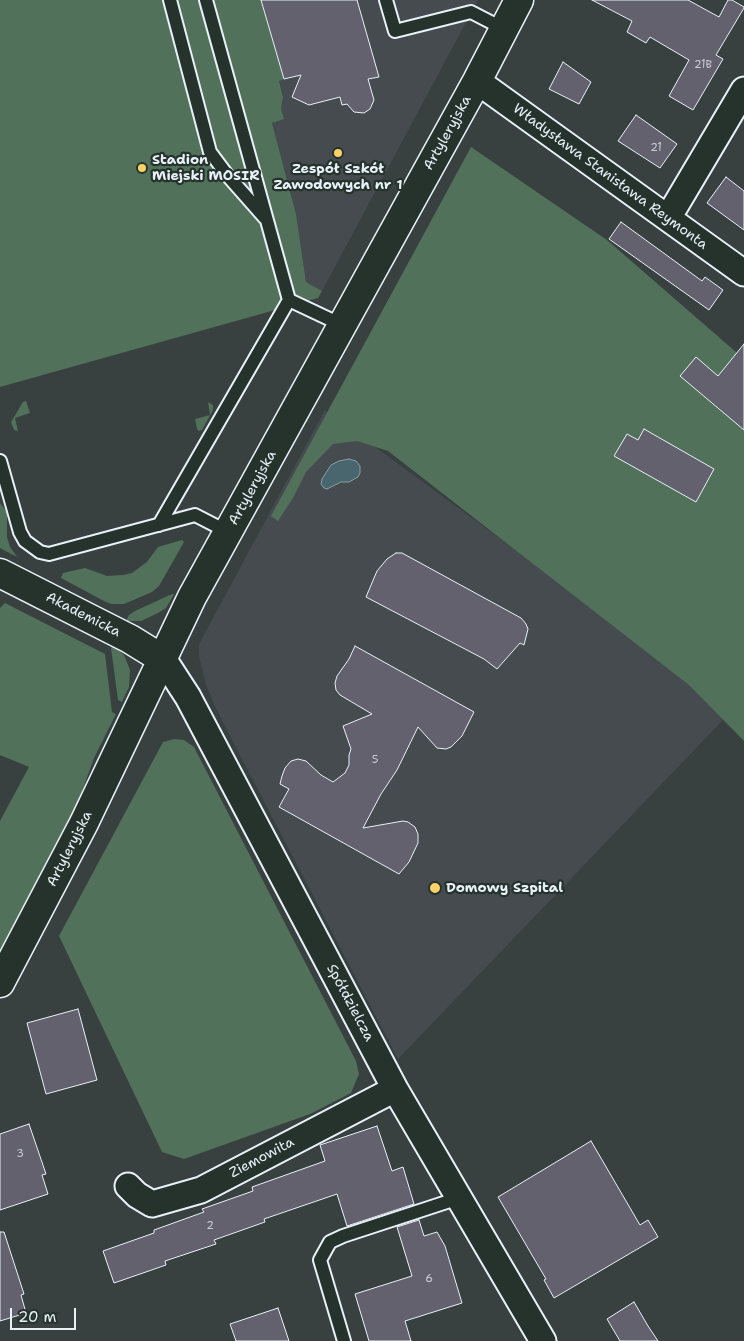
<!DOCTYPE html>
<html>
<head>
<meta charset="utf-8">
<style>
  body { margin:0 }
  #map { position:relative; width:744px; height:1341px; overflow:hidden; background:#384140; font-family:"Shantell Sans",sans-serif }
  canvas { display:block }
  .scale { position:absolute; left:10px; top:1308px; width:66px; height:22px; box-sizing:border-box; border:2px solid #e8f1f8; border-top:0; padding-left:6px; font-size:15px; line-height:18px; white-space:nowrap; color:#e8f1f8; -webkit-text-stroke:4px #26332d; paint-order:stroke }
</style>
</head>
<body>
<div id="map">
<canvas width="744" height="1341"></canvas>
<div class="scale">20 m</div>
</div>
<script>
const c = document.querySelector('canvas').getContext('2d');
c.lineJoin = 'round';
function paint(path, color) {
  c.fillStyle = color;
  c.fill(path, 'evenodd');
}
function toPath(rows) {
  const path = new Path2D();
  for (const r of rows) {
    path.moveTo(r[0], r[1]);
    for (let i = 2; i < r.length; i += 2) path.lineTo(r[i], r[i + 1]);
  }
  return path;
}
function trace(path, color, width, dash) {
  c.strokeStyle = color;
  c.lineWidth = width;
  c.lineCap = dash ? 'butt' : 'round';
  c.setLineDash(dash || []);
  c.stroke(path);
}
function label(font, color, halo, rows, align = 'center') {
  c.font = font + ' "Shantell Sans",sans-serif';
  c.lineWidth = 4.5;
  c.setLineDash([]);
  c.textBaseline = 'middle';
  c.strokeStyle = halo;
  c.fillStyle = color;
  for (const [text, x, y, turn = 0] of rows) {
    c.save();
    c.translate(x, y);
    c.rotate((+turn || 0) * Math.PI / 180);
    c.textAlign = isNaN(turn) ? turn : align;
    if (halo) c.strokeText(text, 0, 0);
    c.fillText(text, 0, 0);
    c.restore();
  }
}
const built = toPath([
  [261,0,478,0,322,291,306,282,296,214,272,123,281,109,283,97,279,80,283,79],
  [325,410,683,673,725,718,398,1059,217,711,206,685,199,656,199,644]
]);
const green = toPath([
  [0,0,261,0,284,79,279,81,283,97,281,109,284,119,272,123,296,214,306,282,322,291,318,298,0,387],
  [471,147,607,240,744,359,744,741,689,685,388,451,357,441,333,444,306,472,293,498,278,521,271,516],
  [26,401,30,413,15,418,18,431,14,430,11,422,23,402],
  [208,402,213,405,213,410,202,430,199,431,197,429,195,419,210,415],
  [0,503,7,512,7,537,10,547,17,557,0,548],
  [182,540,184,542,159,586,152,592,124,604,111,604,104,601,61,578,63,573,85,568,107,576,123,575,132,573,147,562,158,547],
  [172,594,174,594,166,608,158,613,141,621,126,621,129,615,135,611],
  [5,603,105,654,112,712,116,714,94,758,68,830,0,957,0,821,29,767,0,755,0,608],
  [113,645,124,655,130,670,129,687,122,702,118,700,111,648],
  [174,739,184,740,194,747,356,1061,359,1074,351,1093,310,1114,184,1159,162,1152,59,936,163,742]
]);
const water = toPath([
  [349,459,356,461,360,466,360,473,358,477,349,482,341,482,327,489,324,488,321,484,322,479,331,465,339,461,349,459]
]);
const building = toPath([
  [261,0,357,0,379,77,368,79,374,100,370,109,364,113,354,112,347,104,342,105,340,97,309,105,292,97,301,75,284,79,261,0],
  [592,0,688,0,719,17,728,0,732,0,744,7,744,8,716,55,723,59,693,110,669,96,689,60,650,37,646,43,627,32,632,21,592,0],
  [563,62,591,82,579,104,549,89,563,62],
  [636,115,677,144,660,168,618,141,636,115],
  [726,177,744,191,744,230,707,203,726,177],
  [621,222,702,281,705,277,723,290,709,310,609,239,621,222],
  [744,344,744,430,680,376,696,357,718,376,744,344],
  [644,429,714,469,696,502,614,456,627,434,638,440,644,429],
  [396,553,402,553,521,618,526,624,528,629,524,645,520,643,497,669,484,659,366,597,377,571,387,559,396,553],
  [355,646,474,712,462,736,451,747,446,749,437,748,418,727,397,770,381,794,363,828,403,821,408,822,415,827,418,834,418,843,409,862,399,874,279,807,289,789,280,784,282,776,285,768,291,761,298,759,306,761,321,775,333,782,345,773,349,765,349,755,351,749,343,726,372,714,340,695,336,690,335,683,337,676,349,659,355,646],
  [78,1009,97,1080,46,1094,27,1023,78,1009],
  [29,1124,46,1174,42,1175,48,1194,0,1210,0,1134,29,1124],
  [377,1126,392,1171,403,1167,414,1204,347,1226,337,1194,264,1219,265,1222,214,1240,216,1244,165,1261,166,1265,114,1283,103,1251,154,1233,154,1230,204,1212,202,1209,253,1191,252,1187,325,1161,320,1145,377,1126],
  [591,1141,640,1225,648,1220,658,1237,554,1298,544,1280,546,1279,498,1197,591,1141],
  [419,1220,424,1236,437,1232,445,1246,462,1303,405,1321,411,1341,369,1341,355,1294,412,1276,397,1227,419,1220],
  [0,1232,4,1232,24,1294,21,1295,26,1313,0,1321,0,1232],
  [634,1302,648,1326,658,1341,620,1341,607,1319,634,1302],
  [278,1308,289,1341,236,1341,230,1324,278,1308]
]);
const service = toPath([
  [170,0,210,152,228,176,265,218],
  [206,0,289,300],
  [386,0,395,31,471,12,504,29],
  [0,461,20,532,25,541,40,552,49,554,195,515,228,532],
  [159,525,289,300,342,325],
  [344,1341,320,1260,330,1242,343,1236,459,1198]
]);
const minor = toPath([
  [477,81,744,273],
  [668,218,744,90],
  [164,660,188,697,395,1089,543,1341],
  [128,1186,137,1195,152,1204,201,1190,395,1089]
]);
const tertiary = toPath([
  [0,573,130,639,164,660],
  [0,983,84,823,192,597,477,81,519,0]
]);
const markers = [
  [338,153,5,"#ffd166"],
  [142,168,5,"#ffd166"],
  [435,888,6,"#ffd166"]
];
const numberNames = [
  ["21B",703,65],
  ["21",656,148],
  ["5",375,760],
  ["3",20,1154],
  ["2",210,1226],
  ["6",429,1279]
];
const streetNames = [
  ["Artyleryjska",448,133,-61],
  ["Władysława Stanisława Reymonta",610,177,36],
  ["Artyleryjska",253,488,-61],
  ["Akademicka",83,615,27],
  ["Artyleryjska",70,849,-63],
  ["Spółdzielcza",350,1003,62],
  ["Ziemowita",262,1158,-28]
];
const poiNames = [
  ["Stadion",152,160],
  ["Miejski MOSIR",152,176],
  ["Zespół Szkół",338,169,"center"],
  ["Zawodowych nr 1",338,185,"center"],
  ["Domowy Szpital",446,888]
];
paint(built, '#454b4e');
paint(green, '#51715a');
paint(water, '#49666f');
trace(water, '#899ea6', 1);
paint(building, '#63616d');
trace(building, '#e8f1f8', 1);
trace(service, '#e8f1f8', 16);
trace(minor, '#e8f1f8', 29);
trace(tertiary, '#e8f1f8', 31);
trace(service, '#26332d', 12);
trace(minor, '#26332d', 25);
trace(tertiary, '#26332d', 28);
for (const [x, y, r, color] of markers) {
  const dot = new Path2D();
  dot.arc(x, y, r, 0, 2 * Math.PI);
  c.fillStyle = color;
  c.fill(dot);
  trace(dot, '#26332d', 2);
}
label('11px', '#c7cdd5', null, numberNames);
label('14px', '#e8f1f8', '#26332d', streetNames);
label('bold 14px', '#e8f1f8', '#26332d', poiNames, 'left');
</script>
</body>
</html>
